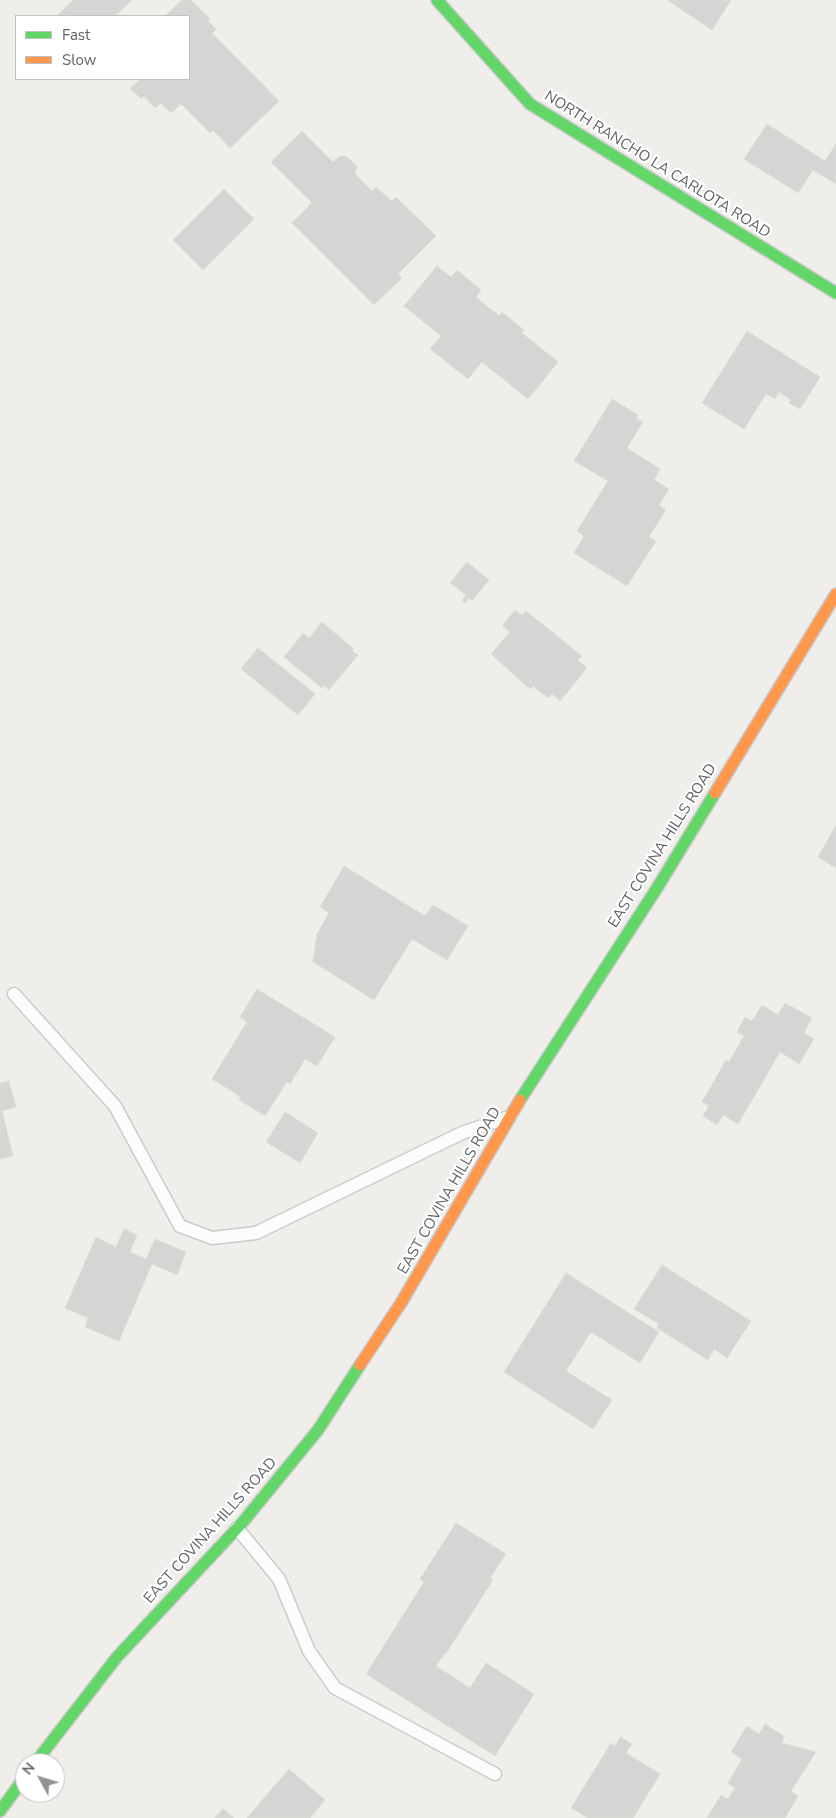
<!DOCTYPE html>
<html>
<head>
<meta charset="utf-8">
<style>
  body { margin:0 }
  #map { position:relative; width:836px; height:1818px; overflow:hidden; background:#efeeea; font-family:"Nunito Sans",sans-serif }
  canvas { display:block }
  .legend { position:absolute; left:15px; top:15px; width:175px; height:65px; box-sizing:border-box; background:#fff; border:1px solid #bfc1c3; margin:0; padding:6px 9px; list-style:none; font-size:15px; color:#5f6368 }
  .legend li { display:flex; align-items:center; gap:10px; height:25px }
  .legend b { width:25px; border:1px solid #bfc1c3 }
  .north { position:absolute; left:15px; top:1753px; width:50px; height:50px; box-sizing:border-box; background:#fff; border:1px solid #bfc1c3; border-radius:50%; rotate:309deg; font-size:14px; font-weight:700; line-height:20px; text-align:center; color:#5f6368 }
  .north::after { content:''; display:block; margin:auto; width:18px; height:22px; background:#919496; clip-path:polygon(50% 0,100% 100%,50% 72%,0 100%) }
</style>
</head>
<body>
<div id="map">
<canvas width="836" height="1818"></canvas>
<ul class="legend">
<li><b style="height:6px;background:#63d668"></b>Fast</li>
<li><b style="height:6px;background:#ff974d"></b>Slow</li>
</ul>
<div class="north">N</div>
</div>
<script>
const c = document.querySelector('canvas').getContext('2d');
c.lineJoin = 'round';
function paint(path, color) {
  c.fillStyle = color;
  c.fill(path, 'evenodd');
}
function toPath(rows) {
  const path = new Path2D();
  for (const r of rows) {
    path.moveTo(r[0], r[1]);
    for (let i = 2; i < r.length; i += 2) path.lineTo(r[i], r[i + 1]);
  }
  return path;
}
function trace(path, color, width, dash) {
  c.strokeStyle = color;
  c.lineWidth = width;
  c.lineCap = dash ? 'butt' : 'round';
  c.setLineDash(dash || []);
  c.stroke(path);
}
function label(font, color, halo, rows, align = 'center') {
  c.font = font + ' "Nunito Sans",sans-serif';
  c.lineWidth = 4.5;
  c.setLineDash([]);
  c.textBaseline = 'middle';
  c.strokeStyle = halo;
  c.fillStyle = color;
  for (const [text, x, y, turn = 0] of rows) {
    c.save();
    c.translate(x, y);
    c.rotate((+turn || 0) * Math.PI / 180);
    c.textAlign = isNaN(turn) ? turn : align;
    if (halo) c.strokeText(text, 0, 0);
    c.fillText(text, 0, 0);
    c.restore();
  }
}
const building = toPath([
  [73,0,132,0,115,16,57,16,73,0],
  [182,0,191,0,210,19,208,21,216,29,212,33,279,101,230,148,213,130,210,133,181,104,171,113,161,103,155,108,144,96,141,99,130,88,141,79,189,79,189,16,165,16,182,0],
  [667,0,731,0,712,30,667,0],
  [767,124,825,161,836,144,836,184,813,170,798,193,744,159,767,124],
  [302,131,333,162,340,156,347,157,357,166,355,174,372,191,376,187,392,201,396,197,436,236,398,274,402,278,374,305,292,223,312,203,271,162,302,131],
  [224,189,254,219,203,270,173,240,224,189],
  [437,266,451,277,457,270,481,290,476,297,499,316,502,312,524,330,522,333,558,362,528,399,482,362,468,379,430,349,441,336,404,306,437,266],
  [747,331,820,377,800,409,789,403,791,400,779,392,775,399,766,394,744,429,702,403,747,331],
  [612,399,638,415,636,418,643,422,627,448,660,469,654,480,669,489,659,505,666,510,649,537,656,541,627,586,574,553,584,536,577,531,608,481,574,461,612,399],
  [467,562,489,580,472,601,469,598,465,603,462,600,466,595,450,583,467,562],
  [515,610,522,615,526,611,582,656,578,660,587,668,560,701,552,694,548,698,533,686,530,689,491,654,510,632,502,626,515,610],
  [322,622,354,649,352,651,358,655,329,690,324,686,322,688,284,657,303,633,309,638,322,622],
  [258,648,315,694,298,715,241,669,258,648],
  [835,827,836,827,836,868,818,857,835,827],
  [344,866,425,916,433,905,468,926,447,960,412,939,374,1000,313,962,317,934,329,913,320,907,344,866],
  [257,989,335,1037,317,1066,305,1059,290,1084,287,1082,265,1116,238,1099,241,1097,212,1079,247,1022,240,1017,257,989],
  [785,1003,812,1018,804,1033,814,1039,799,1064,780,1052,738,1124,723,1115,717,1125,703,1116,709,1106,702,1102,726,1060,729,1062,744,1036,737,1032,745,1017,752,1021,762,1005,778,1015,785,1003],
  [9,1081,16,1107,2,1111,13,1156,0,1159,0,1083,9,1081],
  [285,1112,318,1133,300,1163,266,1142,285,1112],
  [124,1229,137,1235,130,1252,146,1259,155,1239,186,1252,177,1275,152,1264,119,1341,85,1327,88,1318,65,1308,96,1237,116,1247,124,1229],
  [662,1265,751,1321,727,1358,714,1349,708,1360,657,1328,659,1324,634,1309,662,1265],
  [566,1273,659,1332,640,1363,591,1332,566,1371,612,1400,593,1429,504,1372,566,1273],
  [456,1523,506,1554,490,1578,493,1580,445,1655,444,1654,436,1666,470,1688,486,1663,534,1694,495,1756,366,1674,424,1582,420,1579,456,1523],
  [765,1724,784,1736,782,1743,816,1752,791,1791,798,1796,785,1818,707,1818,721,1795,728,1799,735,1788,728,1783,742,1759,731,1752,747,1726,759,1734,765,1724],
  [620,1737,632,1744,626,1753,660,1774,633,1818,588,1818,571,1808,611,1743,615,1746,620,1737],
  [289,1769,325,1800,310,1818,247,1818,289,1769],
  [223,1809,234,1818,215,1818,223,1809]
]);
const lane = toPath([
  [14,994,115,1106,180,1226,212,1238,256,1233,462,1133,506,1118],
  [237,1528,279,1579,309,1651,335,1688,495,1774]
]);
const fast = toPath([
  [437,0,530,104,836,293],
  [520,1100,657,888,715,793],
  [35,1763,117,1657,242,1523,318,1430,360,1365],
  [0,1811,25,1777]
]);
const slow = toPath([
  [715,793,836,594],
  [360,1365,401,1303,520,1100]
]);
const streetNames = [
  ["NORTH RANCHO LA CARLOTA ROAD",657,165,32],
  ["EAST COVINA HILLS ROAD",663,846,-58],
  ["EAST COVINA HILLS ROAD",450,1191,-60],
  ["EAST COVINA HILLS ROAD",211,1531,-48]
];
paint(building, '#d6d5d3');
trace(building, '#deddd9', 1);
trace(lane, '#cbcccc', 15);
trace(fast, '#cacacb', 14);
trace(slow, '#cacacb', 14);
trace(lane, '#fdfcfc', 12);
trace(fast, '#63d668', 11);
trace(slow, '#ff974d', 11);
label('15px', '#5f6368', '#fff', streetNames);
</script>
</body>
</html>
